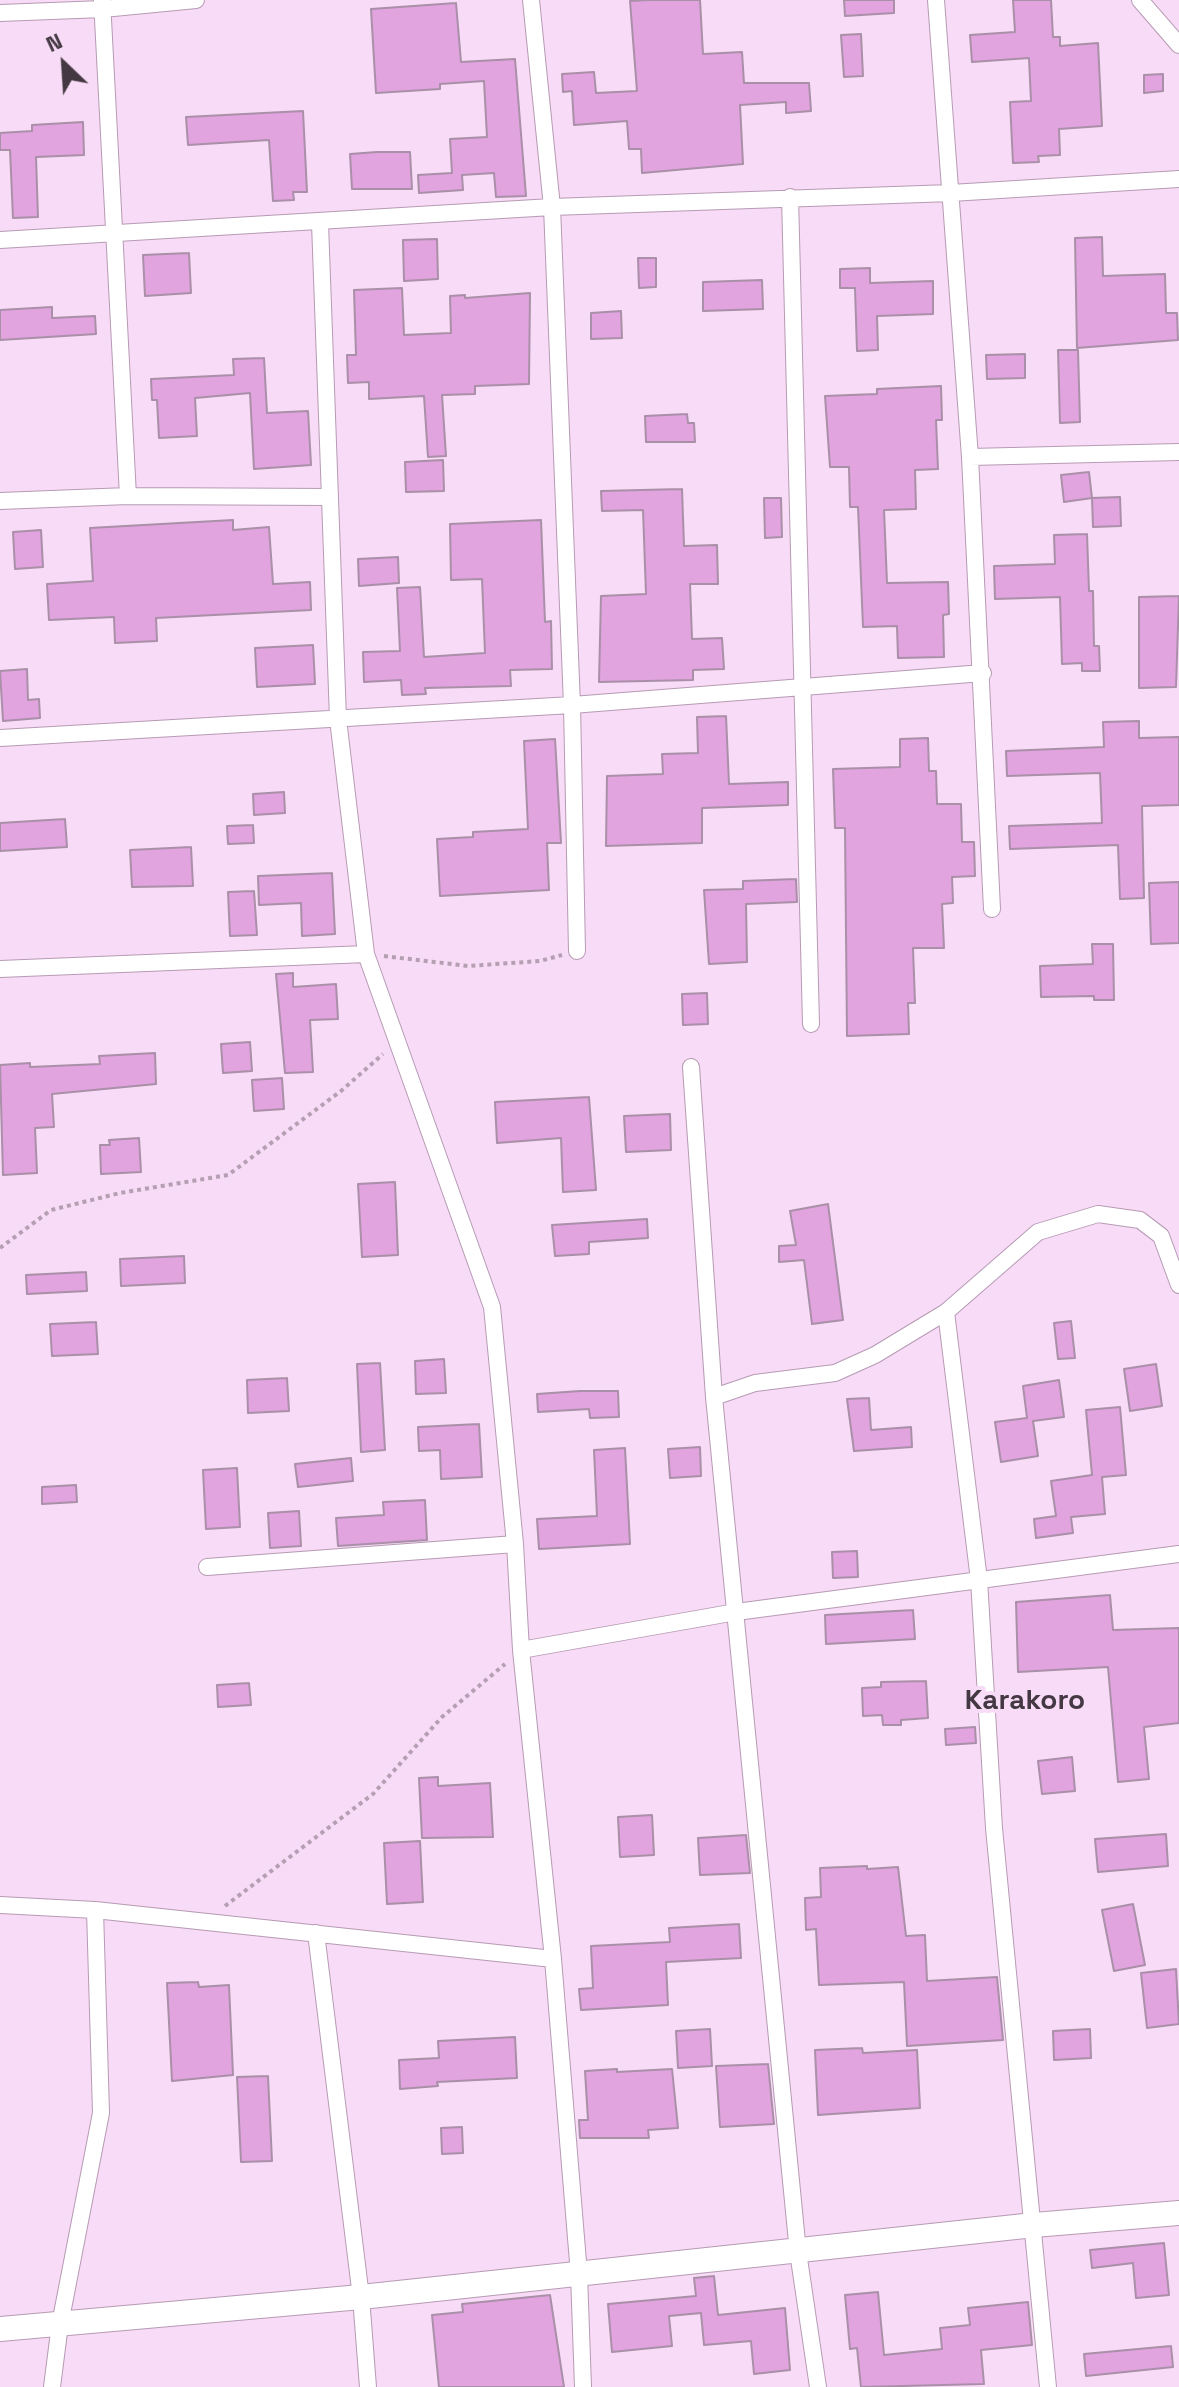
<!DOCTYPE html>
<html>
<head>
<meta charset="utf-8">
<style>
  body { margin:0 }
  #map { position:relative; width:1179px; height:2387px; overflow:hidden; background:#f8dbf6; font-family:"Space Grotesk",sans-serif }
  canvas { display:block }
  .north { position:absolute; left:24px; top:24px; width:80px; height:80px; -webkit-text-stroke:6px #f8dbf6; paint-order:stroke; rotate:335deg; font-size:22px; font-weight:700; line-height:32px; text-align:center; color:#443943 }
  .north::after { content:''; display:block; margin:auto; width:28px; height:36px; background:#443943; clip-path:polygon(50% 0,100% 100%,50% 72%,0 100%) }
</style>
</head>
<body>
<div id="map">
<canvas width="1179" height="2387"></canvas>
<div class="north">N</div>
</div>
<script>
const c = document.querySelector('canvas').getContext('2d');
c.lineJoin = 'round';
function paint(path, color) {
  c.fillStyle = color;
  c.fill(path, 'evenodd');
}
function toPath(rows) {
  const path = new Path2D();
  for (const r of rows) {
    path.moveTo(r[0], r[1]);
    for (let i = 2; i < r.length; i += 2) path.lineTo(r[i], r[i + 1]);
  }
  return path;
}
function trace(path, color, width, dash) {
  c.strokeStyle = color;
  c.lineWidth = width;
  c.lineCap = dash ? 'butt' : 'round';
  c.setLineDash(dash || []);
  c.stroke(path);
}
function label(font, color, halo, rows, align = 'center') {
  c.font = font + ' "Space Grotesk",sans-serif';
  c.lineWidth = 8;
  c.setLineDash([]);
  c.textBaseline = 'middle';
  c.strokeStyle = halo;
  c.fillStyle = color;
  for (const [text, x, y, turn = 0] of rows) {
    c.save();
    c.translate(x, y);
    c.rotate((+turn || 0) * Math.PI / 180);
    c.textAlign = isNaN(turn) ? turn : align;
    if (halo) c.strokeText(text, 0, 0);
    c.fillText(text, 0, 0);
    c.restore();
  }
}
const building = toPath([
  [648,0,700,0,703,54,742,52,744,83,809,83,811,111,786,113,786,102,740,105,743,164,642,173,641,149,629,149,627,121,574,125,572,91,563,92,562,74,594,72,596,93,637,91,630,1,648,0],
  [844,0,894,0,894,13,845,16,844,0],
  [1013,0,1051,0,1053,37,1060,37,1060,46,1098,43,1102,126,1059,129,1060,155,1038,156,1039,162,1013,163,1010,102,1031,101,1029,58,972,62,970,35,1015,32,1013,0],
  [456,3,461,62,515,59,526,196,496,197,494,173,462,175,463,190,419,193,418,175,452,173,450,139,487,137,484,81,440,84,440,89,376,93,371,9,456,3],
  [861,34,863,76,844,77,841,35,861,34],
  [1163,74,1163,91,1144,93,1144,75,1163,74],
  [303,111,307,192,293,192,294,200,273,201,269,140,188,145,186,117,303,111],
  [83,122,84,155,36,157,38,217,13,218,10,150,0,150,0,133,32,131,32,125,83,122],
  [377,152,410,152,412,189,352,189,350,154,377,152],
  [1102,237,1103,276,1165,274,1166,313,1177,313,1178,340,1077,348,1075,238,1102,237],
  [437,239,438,279,404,281,403,240,437,239],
  [189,253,191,293,145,296,143,255,189,253],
  [638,258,656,258,656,287,639,288,638,258],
  [870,268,870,283,933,281,933,314,877,316,878,350,857,351,855,288,840,288,840,269,870,268],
  [762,280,763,309,703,311,703,282,762,280],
  [402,288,404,335,451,333,450,296,465,295,465,298,530,293,529,384,475,386,475,394,442,395,446,456,428,457,424,396,369,399,369,382,348,383,347,355,356,355,354,290,402,288],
  [52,307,52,318,95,316,96,334,0,340,0,310,52,307],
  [621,311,622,338,591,339,591,313,621,311],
  [1058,350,1078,350,1080,422,1060,423,1058,350],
  [1025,354,1025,378,987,379,986,355,1025,354],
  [264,358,267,413,308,411,311,465,254,469,250,393,195,398,197,436,159,438,157,400,152,400,151,379,234,375,233,359,264,358],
  [941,386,942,420,936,420,938,469,915,470,916,509,884,510,887,583,948,582,949,614,943,615,944,657,898,658,897,626,863,627,858,507,850,507,849,467,830,467,825,396,877,394,877,389,941,386],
  [687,414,688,423,694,423,695,442,646,442,645,416,687,414],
  [443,460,444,491,406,492,405,462,443,460],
  [1089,472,1092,498,1064,502,1061,475,1089,472],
  [682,489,684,546,717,545,718,584,690,584,692,639,722,638,724,669,693,670,693,680,599,682,601,596,646,594,643,510,602,511,601,491,682,489],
  [1120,497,1121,526,1093,527,1092,498,1120,497],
  [764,498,781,498,782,537,765,538,764,498],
  [233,520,233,530,269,527,273,584,310,582,311,610,156,618,157,641,115,643,114,617,49,620,47,584,93,581,90,528,233,520],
  [541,520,545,622,551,621,552,669,510,670,511,686,425,688,426,694,402,695,401,680,364,682,363,652,400,651,397,588,420,587,424,657,485,653,482,579,451,580,450,524,541,520],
  [41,530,43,567,15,569,13,532,41,530],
  [1087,534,1089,591,1093,591,1094,646,1099,646,1100,671,1082,671,1082,663,1062,664,1060,597,995,599,994,566,1055,564,1054,535,1087,534],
  [398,557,399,583,359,586,358,559,398,557],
  [1179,596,1176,687,1139,688,1139,597,1179,596],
  [313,645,315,684,257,687,255,648,313,645],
  [27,669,28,700,39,699,40,718,3,721,0,671,27,669],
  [726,716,729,784,788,782,788,805,702,808,702,843,606,846,607,776,663,774,662,754,698,753,697,717,726,716],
  [1139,721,1139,738,1179,737,1179,805,1142,806,1144,898,1120,899,1118,845,1010,849,1009,826,1102,823,1100,773,1007,776,1006,751,1104,747,1103,722,1139,721],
  [928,738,929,771,936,771,937,804,961,804,962,842,974,842,975,876,952,877,953,903,942,904,944,948,913,948,915,1003,908,1003,909,1034,847,1036,845,828,835,828,833,769,900,767,900,739,928,738],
  [555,739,561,843,547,843,549,890,440,896,437,839,473,837,473,832,528,829,524,741,555,739],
  [284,792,285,813,254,815,253,794,284,792],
  [65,819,67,847,0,851,0,823,65,819],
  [253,825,254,843,228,844,227,826,253,825],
  [191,847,193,886,132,887,130,850,191,847],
  [332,873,335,934,302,936,301,903,259,905,258,876,332,873],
  [796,879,797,902,746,904,747,962,709,964,704,890,743,889,743,881,796,879],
  [1179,882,1179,943,1151,944,1149,883,1179,882],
  [254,891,257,935,230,936,228,892,254,891],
  [1092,944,1113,944,1114,1000,1094,1000,1094,996,1041,997,1040,966,1093,964,1092,944],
  [293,973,293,987,336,984,338,1019,310,1020,313,1072,285,1073,276,974,293,973],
  [707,993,708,1024,683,1025,682,994,707,993],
  [250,1042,252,1071,223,1073,221,1044,250,1042],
  [155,1053,156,1084,52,1094,54,1127,35,1128,37,1173,3,1175,0,1065,30,1063,30,1067,100,1064,99,1056,155,1053],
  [282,1078,284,1109,254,1111,252,1080,282,1078],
  [589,1097,596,1190,563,1192,561,1138,497,1143,495,1102,589,1097],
  [670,1114,671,1150,626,1152,624,1116,670,1114],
  [139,1138,141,1172,101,1174,100,1145,110,1145,109,1140,139,1138],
  [395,1182,398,1255,362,1257,358,1184,395,1182],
  [828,1204,843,1320,812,1324,804,1260,779,1262,779,1246,796,1245,790,1211,828,1204],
  [647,1219,648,1238,589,1242,589,1254,555,1256,552,1225,647,1219],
  [184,1256,185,1283,121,1286,120,1259,184,1256],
  [86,1272,87,1291,27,1294,26,1275,86,1272],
  [1071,1321,1075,1358,1058,1359,1054,1323,1071,1321],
  [96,1322,98,1354,52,1356,50,1324,96,1322],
  [444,1359,446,1393,416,1394,415,1361,444,1359],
  [380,1363,385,1450,361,1452,357,1364,380,1363],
  [1156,1364,1162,1406,1130,1411,1124,1369,1156,1364],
  [287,1378,289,1411,248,1413,247,1380,287,1378],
  [1059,1380,1064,1417,1033,1421,1038,1456,1001,1462,995,1422,1027,1418,1023,1386,1059,1380],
  [580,1391,618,1391,619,1417,590,1418,589,1409,538,1412,537,1394,580,1391],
  [869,1398,871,1430,911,1427,912,1447,854,1451,847,1399,869,1398],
  [1120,1407,1126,1475,1102,1477,1105,1514,1071,1517,1073,1533,1036,1538,1034,1519,1056,1516,1051,1481,1092,1475,1086,1410,1120,1407],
  [479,1424,482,1477,441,1479,440,1450,419,1451,418,1427,479,1424],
  [700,1447,701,1476,670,1478,668,1449,700,1447],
  [625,1448,630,1544,539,1549,537,1519,597,1516,594,1450,625,1448],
  [351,1458,353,1481,298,1487,295,1464,351,1458],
  [237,1468,240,1527,206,1529,203,1470,237,1468],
  [76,1485,77,1502,42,1504,42,1487,76,1485],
  [425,1500,427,1540,338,1546,336,1518,384,1515,383,1502,425,1500],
  [299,1511,301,1546,270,1548,268,1513,299,1511],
  [857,1551,858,1577,833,1578,832,1552,857,1551],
  [1110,1595,1113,1630,1179,1628,1179,1723,1144,1727,1149,1779,1118,1782,1108,1667,1018,1672,1016,1602,1110,1595],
  [913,1610,915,1639,826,1644,825,1615,913,1610],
  [926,1681,928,1718,901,1720,901,1725,883,1725,882,1715,863,1716,862,1688,881,1687,881,1682,926,1681],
  [249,1683,251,1705,218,1707,217,1685,249,1683],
  [975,1727,976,1743,946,1745,945,1729,975,1727],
  [1072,1757,1075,1791,1042,1794,1038,1761,1072,1757],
  [438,1777,438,1786,490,1783,493,1837,422,1838,419,1778,438,1777],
  [652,1815,654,1855,620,1857,618,1817,652,1815],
  [1166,1834,1168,1866,1098,1872,1095,1839,1166,1834],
  [746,1835,750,1873,700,1875,698,1838,746,1835],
  [420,1841,423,1902,387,1904,384,1843,420,1841],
  [867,1866,867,1869,898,1867,906,1936,925,1935,927,1981,997,1977,1003,2040,907,2046,904,1982,819,1985,816,1929,806,1930,805,1898,821,1897,820,1868,867,1866],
  [1133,1904,1145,1965,1114,1971,1102,1910,1133,1904],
  [739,1924,741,1958,666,1962,668,2005,581,2010,579,1989,593,1988,591,1946,670,1942,669,1928,739,1924],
  [1176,1969,1179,2024,1147,2028,1141,1973,1176,1969],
  [198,1982,199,1987,229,1985,233,2075,172,2081,167,1983,198,1982],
  [710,2029,712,2066,678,2068,676,2031,710,2029],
  [1090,2029,1091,2058,1054,2060,1053,2031,1090,2029],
  [515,2037,517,2078,437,2082,438,2086,400,2089,399,2060,439,2058,438,2041,515,2037],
  [862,2048,863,2053,917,2050,920,2108,818,2115,815,2050,862,2048],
  [768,2064,774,2124,720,2127,716,2066,768,2064],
  [617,2069,617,2072,672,2069,678,2128,648,2130,649,2138,580,2138,579,2120,588,2120,585,2071,617,2069],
  [268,2076,272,2161,241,2162,237,2077,268,2076],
  [462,2127,463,2153,442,2154,441,2128,462,2127],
  [1164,2243,1169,2295,1136,2298,1133,2263,1092,2268,1090,2250,1164,2243],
  [714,2276,718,2315,785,2308,790,2370,754,2374,751,2341,704,2345,701,2313,669,2316,672,2346,612,2352,608,2304,696,2296,694,2278,714,2276],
  [878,2292,884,2355,942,2349,940,2328,970,2325,968,2308,1028,2302,1032,2345,981,2350,984,2384,861,2387,857,2348,850,2349,845,2295,878,2292],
  [550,2295,564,2387,439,2387,432,2315,463,2312,462,2304,550,2295],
  [1171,2346,1173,2367,1086,2376,1084,2354,1171,2346]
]);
const path = toPath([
  [384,956,468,966,540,961,562,955],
  [0,1248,51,1210,120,1193,228,1175,341,1091,383,1054],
  [225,1906,373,1794,442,1717,505,1664]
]);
const street = toPath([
  [102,0,128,496],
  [531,0,552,207,572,705,577,951],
  [936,0,970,457,992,909],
  [1140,0,1179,45],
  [0,13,103,9,196,0],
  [790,197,811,1024],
  [320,223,338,719,366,954,492,1307,515,1544,521,1650,553,1959,579,2274,583,2387],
  [0,240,552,207,951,193,1179,179],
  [970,457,1179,452],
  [0,501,128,496,330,497],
  [0,738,572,705,983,673],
  [0,969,366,954],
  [691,1067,714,1397,798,2252,818,2387],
  [946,1312,979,1580,994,1828,1048,2387],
  [714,1397,755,1383,835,1373,875,1355,946,1312,1038,1232,1098,1214,1140,1220,1161,1236,1179,1285],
  [207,1567,515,1544],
  [521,1650,736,1612,1179,1554],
  [0,1905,95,1910,553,1959],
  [316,1933,361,2297,368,2387],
  [52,2387,60,2324,101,2113,95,1910]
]);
const secondary = toPath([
  [0,2329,361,2297,1034,2225,1179,2213]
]);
const quarterNames = [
  ["Karakoro",1025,1701]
];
paint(building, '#e1a4df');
trace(building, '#aa8fa8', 2);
trace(street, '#b69bb4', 18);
trace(secondary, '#b69bb4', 26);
trace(path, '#b59fb3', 4, [4, 4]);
trace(street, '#fff', 16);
trace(secondary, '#fff', 24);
label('bold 28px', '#443943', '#f8dbf6', quarterNames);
</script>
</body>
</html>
